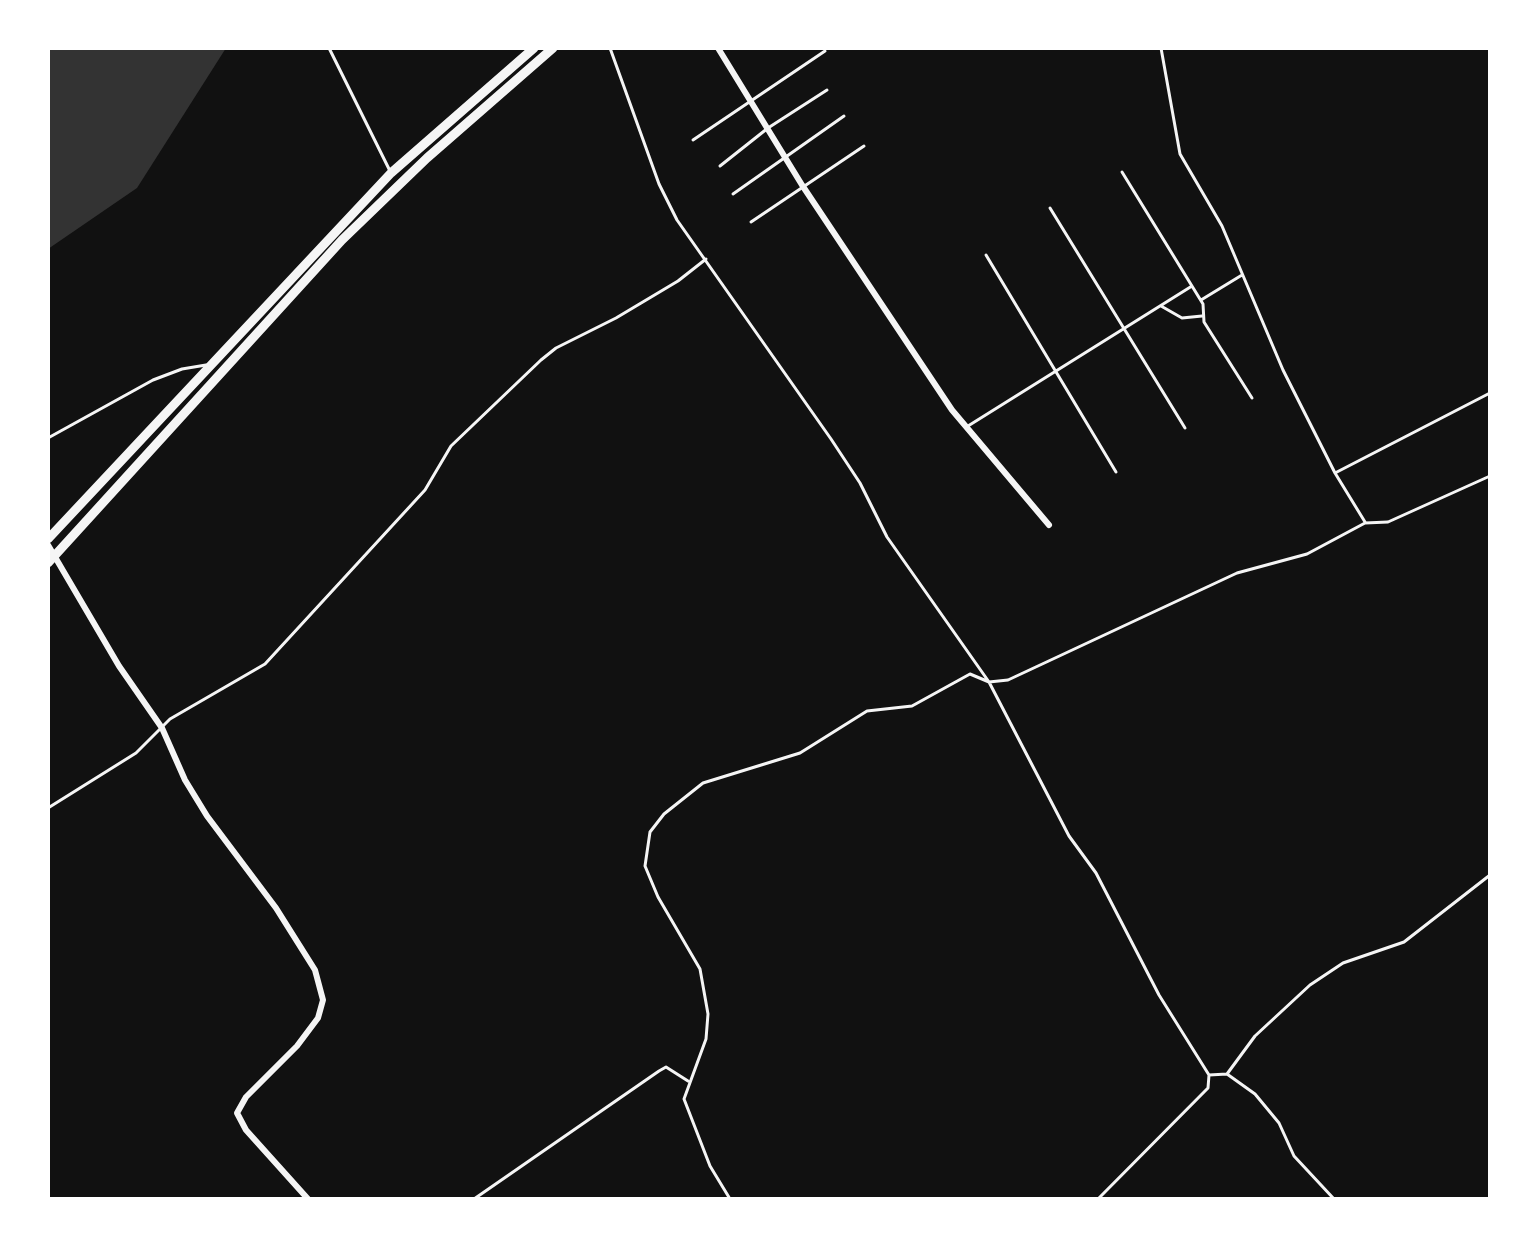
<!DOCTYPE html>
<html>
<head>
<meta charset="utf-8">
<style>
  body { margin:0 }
  #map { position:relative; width:1538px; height:1247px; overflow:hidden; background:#111; font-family:"Asap Condensed",sans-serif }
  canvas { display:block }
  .frame { position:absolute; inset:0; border:50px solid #fff; pointer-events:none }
</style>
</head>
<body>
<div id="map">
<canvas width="1538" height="1247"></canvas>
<div class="frame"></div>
</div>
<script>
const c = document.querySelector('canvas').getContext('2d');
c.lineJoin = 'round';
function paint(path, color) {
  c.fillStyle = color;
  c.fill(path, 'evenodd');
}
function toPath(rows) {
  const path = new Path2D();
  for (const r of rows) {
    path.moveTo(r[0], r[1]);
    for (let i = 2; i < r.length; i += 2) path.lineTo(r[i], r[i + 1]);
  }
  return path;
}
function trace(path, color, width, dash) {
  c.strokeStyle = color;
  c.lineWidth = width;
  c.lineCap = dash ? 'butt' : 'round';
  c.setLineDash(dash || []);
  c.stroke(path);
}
const water = toPath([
  [48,48,226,48,137,188,48,249]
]);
const service = toPath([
  [329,48,389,169],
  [610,48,659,184,677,220,831,439,860,483,887,537,989,682,1069,836,1096,873,1159,995,1209,1075,1208,1088,1098,1199],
  [1161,48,1180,154,1222,226,1283,370,1335,473,1365,522],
  [693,140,825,51],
  [720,166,768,128,827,90],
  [1122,172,1203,304,1204,322,1252,398],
  [733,194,844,116],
  [1050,208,1185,428],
  [751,222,864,146],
  [986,255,1116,472],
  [1201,300,1242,275],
  [1161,306,1182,318,1202,316],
  [968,426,1192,286],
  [48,438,153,380,182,369,206,365],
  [1335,473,1490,393],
  [48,808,136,753,170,719,265,664,425,490,451,446,541,360,556,348,616,318,678,281,706,259],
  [1227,1074,1255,1094,1279,1123,1294,1156,1334,1199],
  [1209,1075,1227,1074,1255,1036,1310,985,1343,963,1404,942,1490,875],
  [474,1199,659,1071,666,1067,688,1081],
  [730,1199,710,1166,684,1099,706,1039,708,1014,700,969,658,897,645,866,650,832,664,814,703,783,800,753,867,711,912,706,970,674,989,682,1008,680,1237,573,1307,554,1365,523,1388,522,1490,476]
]);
const minor = toPath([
  [718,48,802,185,952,410,1049,525],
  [48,545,119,666,162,728,185,780,207,816,276,908,315,970,323,1000,318,1018,297,1046,246,1097,237,1113,246,1130,308,1199]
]);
const primary = toPath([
  [48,539,391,173,534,48],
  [48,563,342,240,427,158,553,48]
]);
paint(water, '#333');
trace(service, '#f5f5f5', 3);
trace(minor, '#f5f5f5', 6);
trace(primary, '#f5f5f5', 9);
</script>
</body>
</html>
